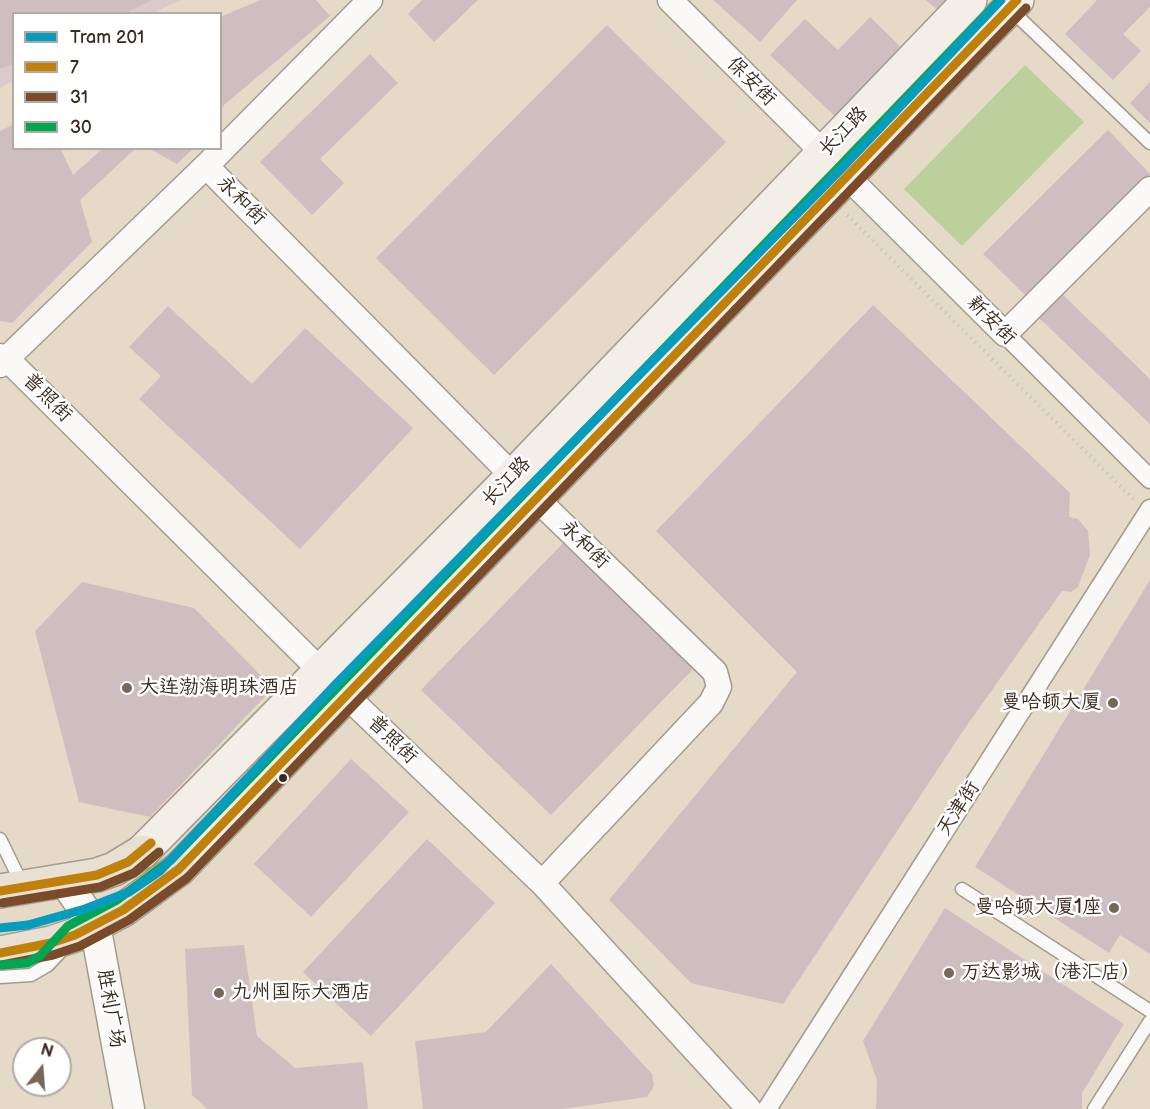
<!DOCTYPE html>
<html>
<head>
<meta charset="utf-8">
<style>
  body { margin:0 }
  #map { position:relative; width:1150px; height:1109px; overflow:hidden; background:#e5d9c8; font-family:"Balsamiq Sans",sans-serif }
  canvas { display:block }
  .legend { position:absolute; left:12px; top:12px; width:210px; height:138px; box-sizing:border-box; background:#fff; border:2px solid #b1aaa5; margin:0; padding:8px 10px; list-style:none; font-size:18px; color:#3b2a1e }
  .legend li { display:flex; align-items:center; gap:12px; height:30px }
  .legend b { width:30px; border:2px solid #b1aaa5 }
  .north { position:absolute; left:12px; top:1037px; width:60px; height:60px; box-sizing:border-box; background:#fff; border:2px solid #b1aaa5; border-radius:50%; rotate:17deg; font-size:16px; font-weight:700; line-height:24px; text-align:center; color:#3b2a1e }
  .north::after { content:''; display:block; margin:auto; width:21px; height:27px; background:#76675a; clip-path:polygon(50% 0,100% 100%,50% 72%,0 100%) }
</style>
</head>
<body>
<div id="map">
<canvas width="1150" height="1109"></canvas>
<ul class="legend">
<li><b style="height:8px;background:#069cbc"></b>Tram 201</li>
<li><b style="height:8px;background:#bf8109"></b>7</li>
<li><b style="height:8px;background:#7a4b2a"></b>31</li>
<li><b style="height:8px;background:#00a651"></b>30</li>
</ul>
<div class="north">N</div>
</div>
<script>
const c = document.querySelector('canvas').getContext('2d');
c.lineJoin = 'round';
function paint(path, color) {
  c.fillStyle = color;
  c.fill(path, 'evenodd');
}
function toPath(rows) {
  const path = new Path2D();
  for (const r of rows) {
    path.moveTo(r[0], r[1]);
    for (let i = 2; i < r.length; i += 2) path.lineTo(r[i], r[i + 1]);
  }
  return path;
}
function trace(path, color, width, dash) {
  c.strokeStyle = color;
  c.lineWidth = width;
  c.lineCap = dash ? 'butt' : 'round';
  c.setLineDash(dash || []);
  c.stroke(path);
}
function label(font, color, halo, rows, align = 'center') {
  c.font = font + ' "Balsamiq Sans","LXGW WenKai TC",sans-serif';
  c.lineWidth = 5;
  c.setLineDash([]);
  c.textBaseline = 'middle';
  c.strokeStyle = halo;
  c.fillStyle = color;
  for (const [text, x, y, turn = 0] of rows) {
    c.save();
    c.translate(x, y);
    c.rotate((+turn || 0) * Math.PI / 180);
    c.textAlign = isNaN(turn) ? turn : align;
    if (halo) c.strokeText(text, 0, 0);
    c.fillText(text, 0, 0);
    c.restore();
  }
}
const industrial = toPath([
  [0,0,181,0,153,13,14,14,13,81,0,88]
]);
const green = toPath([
  [1025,65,1084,122,962,246,904,189]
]);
const building = toPath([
  [0,0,152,0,123,14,14,14,14,63,0,69],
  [261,0,316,0,330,16,224,105,220,114,220,17],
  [422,0,478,0,434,42,408,14],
  [713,0,797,0,760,42],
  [926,0,949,0,939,11],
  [1097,0,1150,0,1150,7,1123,34,1141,51,1113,80,1065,34],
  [870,17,904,50,838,119,770,55,805,19,838,50],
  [607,25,726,142,494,375,376,258],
  [370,54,398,83,320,159,344,183,312,215,260,162],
  [1150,82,1150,123,1130,103],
  [14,124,14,148,60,148,73,175,103,148,136,148,80,200,92,242,12,323,0,321,0,131],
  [1108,130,1150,174,1027,297,983,254],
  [148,148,194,148,177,164],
  [1062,294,1150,379,1150,424,1039,318],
  [873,305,1070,493,1069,517,1078,519,1088,531,1090,555,1078,587,1071,592,1062,591,963,731,783,1004,691,983,609,900,797,672,656,531],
  [168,306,252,384,305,328,413,428,300,549,139,399,161,376,129,347],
  [564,542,695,667,551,815,421,690],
  [1150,580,1150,954,1120,935,1109,953,975,867],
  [82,582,194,608,273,688,150,817,79,802,35,631],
  [351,759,409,812,311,917,254,864],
  [427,839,495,903,371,1036,303,972],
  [945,908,1124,1024,1082,1093,1082,1109,876,1109,877,1080,863,1041],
  [244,945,257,1036,295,1068,363,1062,368,1109,207,1109,192,1095,185,949],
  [551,964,652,1074,654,1086,647,1097,562,1109,423,1109,415,1041,486,1032]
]);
const path = toPath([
  [847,215,1133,499]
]);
const service = toPath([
  [1010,9,1150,143],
  [0,839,22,884],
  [962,889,1150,1011],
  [0,977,31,975,48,965,64,948],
  [1094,1109,1150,1021]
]);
const pedestrian = toPath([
  [1005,334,1150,479],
  [767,1109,1150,509]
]);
const minor = toPath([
  [670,0,1005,334,1150,189],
  [206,166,513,476,715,672,719,687,711,703,542,883],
  [0,356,7,359,335,685,542,883,749,1109],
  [0,365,206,166,370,0]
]);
const tertiary = toPath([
  [65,882,95,925,129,1109]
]);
const secondary = toPath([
  [142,852,513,476,970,0],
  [179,869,1017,0]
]);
const primary = toPath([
  [0,891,97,875,114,869,142,852],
  [0,953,51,943,75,935,123,910,179,869]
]);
const bus1 = toPath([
  [0,891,97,875,128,862,151,843],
  [0,953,51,943,75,935,123,910,179,869,1017,0]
]);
const bus2 = toPath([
  [2,903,100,887,134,873,159,852],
  [2,965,53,955,80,946,129,920,187,878,1026,8]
]);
const bus3 = toPath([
  [0,965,27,963,40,956,68,926,117,900,171,860,1000,0]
]);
const tram1 = toPath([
  [0,928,28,925,85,909,129,892,160,871,335,685,840,170,1001,0]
]);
const markers = [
  [127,688,6,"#76675a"],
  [1113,703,6,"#76675a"],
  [283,778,5,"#3b2a1e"],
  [1114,908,6,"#76675a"],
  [949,973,6,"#76675a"],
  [219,993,6,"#76675a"]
];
const streetNames = [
  ["保安街",751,82,45],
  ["长江路",844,132,-46],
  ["永和街",241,201,45],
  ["新安街",991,321,45],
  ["普照街",47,398,45],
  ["长江路",507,482,-46],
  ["永和街",584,545,44],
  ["普照街",392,740,44],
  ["天津街",959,809,-57],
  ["胜利广场",110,1009,80]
];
const poiNames = [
  ["大连渤海明珠酒店",139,688],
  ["曼哈顿大厦",1101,703,"right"],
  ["曼哈顿大厦1座",1102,908,"right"],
  ["万达影城（港汇店）",961,973],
  ["九州国际大酒店",231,993]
];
paint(industrial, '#dacaca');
paint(green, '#bbd09b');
paint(building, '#cfbec0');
trace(service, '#a49b8f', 15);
trace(pedestrian, '#a49b8f', 21);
trace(minor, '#a49b8f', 27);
trace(tertiary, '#a49b8f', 33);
trace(secondary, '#a49b8f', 36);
trace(primary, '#a49b8f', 36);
trace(path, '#cac6c1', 4, [1.5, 4.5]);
trace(service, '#fbf9f7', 12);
trace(pedestrian, '#fbf9f7', 18);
trace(minor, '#fbf9f7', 24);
trace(tertiary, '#fbf9f7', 30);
trace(secondary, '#f3efe8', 33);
trace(primary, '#e7e0d3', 33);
trace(bus1, '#bf8109', 9);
trace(bus2, '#7a4b2a', 9);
trace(bus3, '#00a651', 9);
trace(tram1, '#069cbc', 9);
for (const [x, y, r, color] of markers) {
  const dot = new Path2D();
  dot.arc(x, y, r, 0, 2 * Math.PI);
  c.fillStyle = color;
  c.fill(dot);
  trace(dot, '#fff', 2);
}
label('20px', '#3b2a1e', '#fff', streetNames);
label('20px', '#3b2a1e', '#fff', poiNames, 'left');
</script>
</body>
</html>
